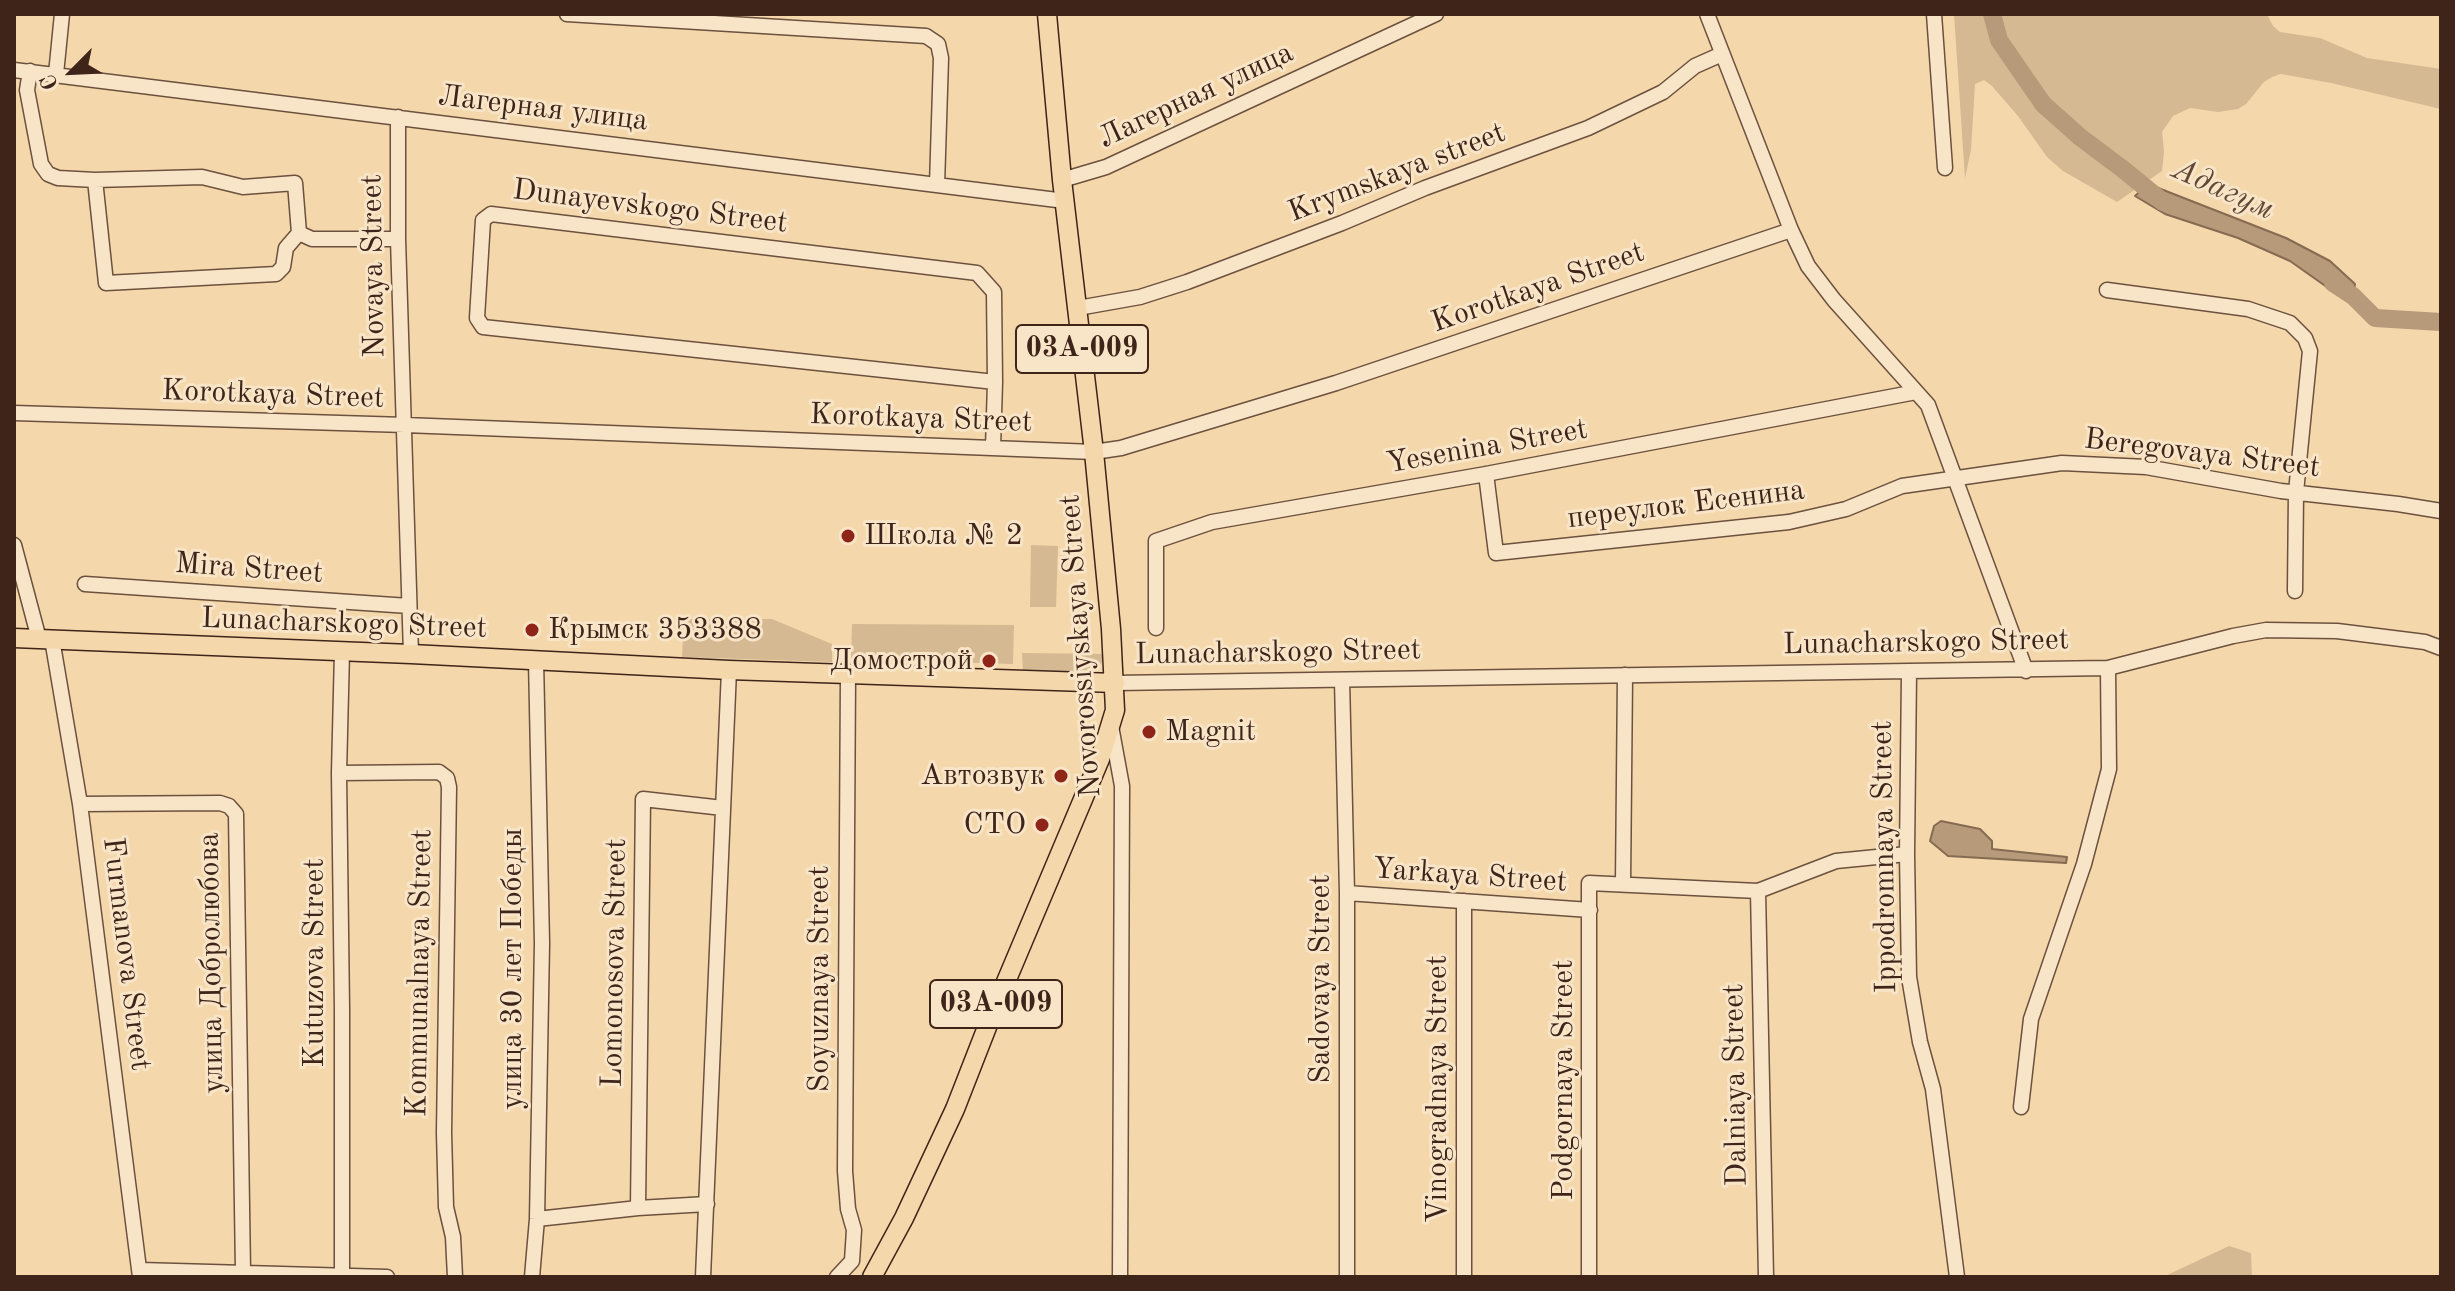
<!DOCTYPE html>
<html>
<head>
<meta charset="utf-8">
<style>
  body { margin:0 }
  #map { position:relative; width:2455px; height:1291px; overflow:hidden; background:#f4d7aa; font-family:"Old Standard TT",serif }
  canvas { display:block }
  .frame { position:absolute; inset:0; border:16px solid #3f241a; pointer-events:none }
  .north { position:absolute; left:32px; top:32px; width:80px; height:80px; -webkit-text-stroke:6px #f8e5c8; paint-order:stroke; rotate:246deg; font-size:22px; font-weight:700; line-height:32px; text-align:center; color:#3f241a }
  .north::after { content:''; display:block; margin:auto; width:28px; height:36px; background:#3f241a; clip-path:polygon(50% 0,100% 100%,50% 72%,0 100%) }
</style>
</head>
<body>
<div id="map">
<canvas width="2455" height="1291"></canvas>
<div class="frame"></div>
<div class="north">С</div>
</div>
<script>
const c = document.querySelector('canvas').getContext('2d');
c.lineJoin = 'round';
function paint(path, color) {
  c.fillStyle = color;
  c.fill(path, 'evenodd');
}
function toPath(rows) {
  const path = new Path2D();
  for (const r of rows) {
    path.moveTo(r[0], r[1]);
    for (let i = 2; i < r.length; i += 2) path.lineTo(r[i], r[i + 1]);
  }
  return path;
}
function trace(path, color, width, dash) {
  c.strokeStyle = color;
  c.lineWidth = width;
  c.lineCap = dash ? 'butt' : 'round';
  c.setLineDash(dash || []);
  c.stroke(path);
}
function label(font, color, halo, rows, align = 'center') {
  c.font = font + ' "Old Standard TT",serif';
  c.lineWidth = 6;
  c.setLineDash([]);
  c.textBaseline = 'middle';
  c.strokeStyle = halo;
  c.fillStyle = color;
  for (const [text, x, y, turn = 0] of rows) {
    c.save();
    c.translate(x, y);
    c.rotate((+turn || 0) * Math.PI / 180);
    c.textAlign = isNaN(turn) ? turn : align;
    if (halo) c.strokeText(text, 0, 0);
    c.fillText(text, 0, 0);
    c.restore();
  }
}
const green = toPath([
  [1954,14,2267,14,2273,26,2280,32,2320,38,2367,58,2441,69,2441,109,2331,83,2281,74,2272,77,2264,82,2246,104,2238,109,2218,112,2190,108,2173,116,2162,132,2164,151,2162,171,2117,202,2063,171,2047,157,2018,116,1992,86,1984,80,1975,84,1971,150,1965,178],
  [1031,545,1058,546,1056,607,1030,607],
  [684,619,772,619,832,644,832,662,682,657],
  [852,624,1014,625,1013,664,851,659],
  [1022,653,1105,654,1100,666,1083,673,1023,671],
  [2229,1246,2251,1253,2252,1277,2163,1277]
]);
const water = toPath([
  [2148,184,2286,238,2330,261,2355,284,2353,296,2348,302,2290,261,2238,238,2165,214,2135,196,2148,184],
  [1941,821,1980,829,1992,841,1992,849,2067,857,2066,863,1948,856,1930,841,1934,826,1941,821]
]);
const river = toPath([
  [1992,14,1999,40,2043,104,2080,137,2124,170,2163,202],
  [2333,283,2353,296,2375,318,2441,322]
]);
const minor = toPath([
  [567,14,926,36,938,44,941,58,937,185],
  [1707,14,1791,230,1808,266,1834,300,1928,405,2026,671],
  [1934,14,1945,168],
  [14,70,1065,201],
  [30,71,27,90,41,164,48,174,58,178,95,180,202,177,243,187,295,183,299,233,312,239,398,239],
  [56,74,62,14],
  [398,117,398,239,411,654],
  [95,180,106,283,276,274,283,267,286,248,299,233],
  [1062,180,1106,167,1436,14],
  [2107,290,2248,309,2290,323,2305,338,2310,351,2296,492,2295,591],
  [1078,308,1140,297,1187,282,1342,223,1425,188,1588,128,1663,92,1695,66,1722,54],
  [14,413,405,425,1094,452,1121,448,1336,383,1791,230],
  [993,448,995,382,994,292,977,273,491,214,483,220,477,318,483,327,995,382],
  [1486,474,1496,553,1789,522,1846,509,1902,486,2062,463,2146,467,2281,491,2398,504,2441,511],
  [14,545,39,639],
  [85,584,409,606],
  [1156,628,1156,541,1212,522,1486,474,1916,392],
  [52,639,80,804,140,1277],
  [1909,672,1907,854,1909,977,1920,1042,1933,1089,1957,1277],
  [1342,680,1347,893,1347,1277],
  [1115,683,2108,668,2233,636,2266,630,2337,631,2425,642,2441,648],
  [1111,726,1122,786,1120,1277],
  [339,773,439,772,447,778,449,787,444,1133,446,1207,453,1237,455,1277],
  [80,804,220,803,229,806,236,814,243,1272],
  [1623,884,1625,675],
  [1758,891,1766,1277],
  [1347,893,1590,910],
  [2021,1107,2031,1019,2084,864,2109,769,2108,668],
  [638,1208,643,799,723,808],
  [537,1219,638,1208,707,1204],
  [140,1270,387,1277],
  [342,1274,342,1010,339,773,342,652],
  [532,1277,537,1219,542,943,536,660],
  [703,1277,729,670],
  [837,1277,852,1261,854,1230,848,1209,845,1171,848,675],
  [1464,1277,1464,901],
  [1589,1277,1589,883,1758,891,1836,861,1907,854]
]);
const major = toPath([
  [14,638,411,654,729,670,1115,683],
  [872,1277,904,1218,955,1109,989,1022,1100,759,1115,710,1111,629,1094,452,1062,180,1047,14]
]);
const markers = [
  [848,536,8,"#8f2418"],
  [532,630,8,"#8f2418"],
  [989,661,8,"#8f2418"],
  [1149,732,8,"#8f2418"],
  [1061,776,8,"#8f2418"],
  [1042,825,8,"#8f2418"]
];
const shields = [
  [1082,349,132],
  [996,1004,132]
];
const shieldNames = [
  ["03А-009",1082,349],
  ["03А-009",996,1004]
];
const streetNames = [
  ["Лагерная улица",1196,96,-25],
  ["Лагерная улица",543,109,7],
  ["Krymskaya street",1397,173,-21],
  ["Dunayevskogo Street",650,207,7],
  ["Novaya Street",374,266,-91],
  ["Korotkaya Street",1538,288,-19],
  ["Korotkaya Street",273,395,2],
  ["Korotkaya Street",921,419,2],
  ["Yesenina Street",1487,447,-10],
  ["Beregovaya Street",2202,454,7],
  ["переулок Есенина",1686,505,-7],
  ["Mira Street",249,569,4],
  ["Lunacharskogo Street",344,624,2],
  ["Lunacharskogo Street",1926,643,-1],
  ["Novorossiyskaya Street",1081,646,-94],
  ["Lunacharskogo Street",1278,653,-1],
  ["Ippodromnaya Street",1885,857,-91],
  ["Yarkaya Street",1470,876,4],
  ["Furmanova Street",126,954,83],
  ["улица Добролюбова",212,963,-91],
  ["Kutuzova Street",315,963,-90],
  ["Lomonosova Street",615,963,-89],
  ["улица 30 лет Победы",513,969,-90],
  ["Kommunalnaya Street",420,973,-89],
  ["Soyuznaya Street",820,979,-90],
  ["Sadovaya Street",1321,979,-90],
  ["Podgornaya Street",1564,1080,-90],
  ["Dalniaya Street",1736,1085,-91],
  ["Vinogradnaya Street",1438,1089,-90]
];
const poiNames = [
  ["Школа № 2",864,536],
  ["Крымск 353388",548,630],
  ["Домострой",973,661,"right"],
  ["Magnit",1165,732],
  ["Автозвук",1045,776,"right"],
  ["СТО",1026,825,"right"]
];
const waterNames = [
  ["Адагум",2223,190,24]
];
paint(green, '#d5b992');
paint(water, '#b69a79');
trace(water, '#866b53', 2);
trace(river, '#b69a79', 18);
trace(minor, '#6c513e', 17);
trace(major, '#3f241a', 21);
trace(minor, '#f8e5c8', 14);
trace(major, '#f4d7aa', 18);
for (const [x, y, r, color] of markers) {
  const dot = new Path2D();
  dot.arc(x, y, r, 0, 2 * Math.PI);
  c.fillStyle = color;
  c.fill(dot);
  trace(dot, '#f8e5c8', 3);
}
for (const [x, y, w] of shields) {
  const box = new Path2D();
  box.roundRect(x - w / 2, y - 24, w, 48, 6);
  c.fillStyle = '#f8e5c8';
  c.fill(box);
  trace(box, '#3f241a', 2);
}
label('bold 28px', '#3f241a', null, shieldNames);
label('30px', '#3f241a', '#f8e5c8', streetNames);
label('30px', '#3f241a', '#f8e5c8', poiNames, 'left');
label('italic 32px', '#634736', '#f8e5c8', waterNames);
</script>
</body>
</html>
